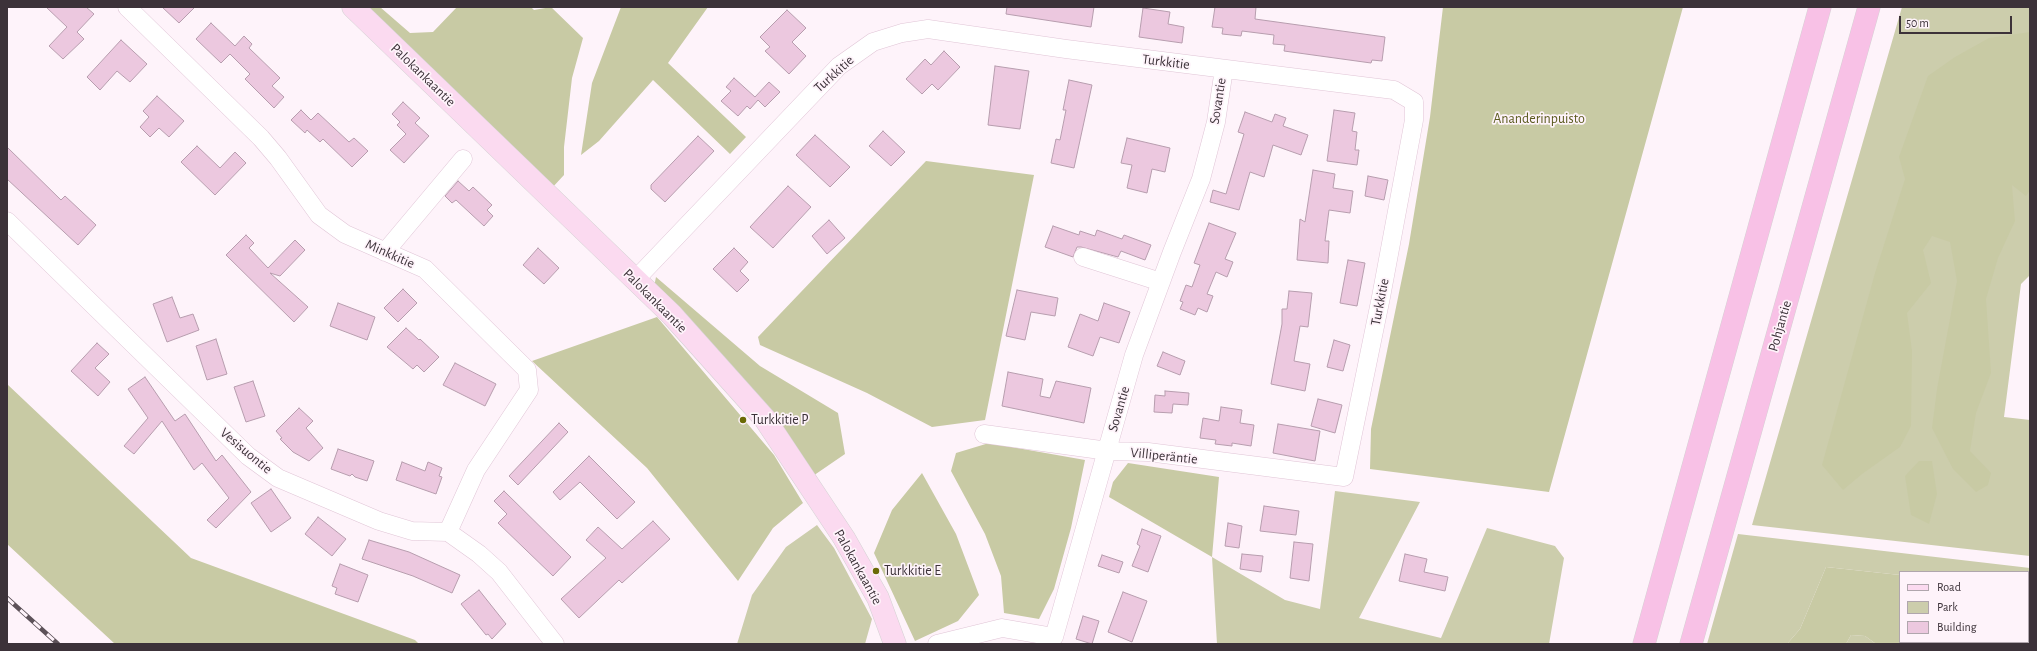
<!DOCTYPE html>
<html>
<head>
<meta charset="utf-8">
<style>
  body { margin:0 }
  #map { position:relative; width:2037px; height:651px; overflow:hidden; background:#fef3fa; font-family:"Alegreya Sans",sans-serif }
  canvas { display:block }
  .frame { position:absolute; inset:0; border:8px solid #3c3239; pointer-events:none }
  .legend { position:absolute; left:1899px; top:571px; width:130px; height:72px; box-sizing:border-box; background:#fef3fa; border:1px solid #b0a6ad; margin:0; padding:5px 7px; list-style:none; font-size:12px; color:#3c3239 }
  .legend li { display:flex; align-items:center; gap:8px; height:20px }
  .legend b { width:20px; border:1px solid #b0a6ad }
  .scale { position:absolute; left:1899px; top:16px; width:113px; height:18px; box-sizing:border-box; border:2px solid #3c3239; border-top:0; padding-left:5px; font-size:12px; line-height:14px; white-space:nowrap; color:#3c3239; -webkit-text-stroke:3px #fef3fa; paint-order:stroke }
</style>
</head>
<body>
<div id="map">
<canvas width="2037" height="651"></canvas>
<div class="frame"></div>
<ul class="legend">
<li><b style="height:5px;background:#fbdaf0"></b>Road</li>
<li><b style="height:11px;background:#cccdac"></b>Park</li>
<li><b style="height:11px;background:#ecc8df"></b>Building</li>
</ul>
<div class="scale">50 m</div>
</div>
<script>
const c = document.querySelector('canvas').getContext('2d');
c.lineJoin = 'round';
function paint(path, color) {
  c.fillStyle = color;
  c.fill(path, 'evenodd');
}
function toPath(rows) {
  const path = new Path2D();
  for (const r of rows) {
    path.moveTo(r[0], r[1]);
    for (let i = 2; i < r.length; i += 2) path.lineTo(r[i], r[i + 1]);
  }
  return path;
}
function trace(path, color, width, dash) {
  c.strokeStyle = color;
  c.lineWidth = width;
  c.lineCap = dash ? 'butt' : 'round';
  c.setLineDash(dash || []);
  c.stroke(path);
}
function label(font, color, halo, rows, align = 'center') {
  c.font = font + ' "Alegreya Sans",sans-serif';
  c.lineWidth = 3.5;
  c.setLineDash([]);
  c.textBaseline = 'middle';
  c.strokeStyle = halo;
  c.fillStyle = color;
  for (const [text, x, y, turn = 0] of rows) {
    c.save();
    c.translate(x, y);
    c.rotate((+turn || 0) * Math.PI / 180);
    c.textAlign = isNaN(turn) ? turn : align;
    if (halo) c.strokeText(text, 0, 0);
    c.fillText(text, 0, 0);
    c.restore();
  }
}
const green = toPath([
  [1902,7,2030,7,2030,275,2021,284,2004,417,2030,420,2030,556,1752,525],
  [1335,491,1420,502,1359,618,1441,638,1487,528,1555,546,1564,558,1549,644,1217,644,1212,557,1285,600,1320,609],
  [817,525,834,548,872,619,865,644,737,644,752,595,786,547],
  [1738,534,2030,568,2030,591,2028,591,2028,572,1900,572,1900,575,1826,567,1800,629,1787,644,1707,644],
  [1851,635,1865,636,1876,644,1846,644]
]);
const forest = toPath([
  [360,7,380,7,410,33,433,32,457,7,531,7,534,10,551,7,583,38,572,78,564,147,564,175,551,189],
  [621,7,708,7,668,63,746,137,730,154,653,80,599,141,581,155,592,83],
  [1443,7,1683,7,1549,492,1370,469,1371,429,1409,244,1430,117],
  [2030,32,2030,190,2026,196,2012,185,2015,221,1998,258,1986,299,1991,373,1976,413,1970,451,1991,473,1988,485,1976,492,1953,469,1932,428,1937,389,1957,281,1950,242,1932,236,1923,250,1931,283,1907,313,1912,351,1911,426,1900,447,1862,474,1843,490,1822,465,1875,273,1905,179,1899,157,1928,76,1955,57,1989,38],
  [926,161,1034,175,985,420,932,427,867,393,760,345,758,337],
  [656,277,760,366,838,413,845,454,810,478,654,287],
  [657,317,774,455,803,503,773,528,738,581,647,468,532,361],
  [7,384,191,558,415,640,419,644,115,644,7,544],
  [989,443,1085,460,1071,528,1054,589,1039,619,1004,613,1001,576,985,534,951,471,956,453],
  [1919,461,1932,461,1937,494,1929,524,1911,515,1905,476],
  [1128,463,1219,477,1212,557,1109,497,1113,482],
  [922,473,956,534,979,595,958,621,915,641,874,553,892,510],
  [1826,567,1900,575,1900,642,2028,642,2028,591,2030,591,2030,644,1876,644,1865,636,1851,635,1846,644,1787,644,1800,629]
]);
const building = toPath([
  [46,7,86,7,94,14,77,32,84,39,63,59,49,46,67,27,46,7],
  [162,7,195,7,179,23,162,7],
  [1007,7,1094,7,1091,27,1006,14,1007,7],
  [1215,7,1256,7,1255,19,1385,37,1382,61,1372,60,1371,63,1284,51,1285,45,1273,44,1274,35,1242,31,1241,36,1222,34,1223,28,1212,27,1215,7],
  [1143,8,1170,12,1168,24,1184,27,1182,43,1139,37,1143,8],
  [787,10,806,28,792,42,806,56,789,74,765,51,770,47,760,37,787,10],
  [211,23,235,46,244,36,252,44,249,48,280,78,272,86,284,97,274,108,245,79,250,74,230,54,221,63,196,39,211,23],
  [121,40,147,64,130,82,117,71,100,90,87,77,121,40],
  [944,51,960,67,938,90,932,84,922,94,906,79,925,59,931,65,944,51],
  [995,66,1029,71,1020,129,988,125,995,66],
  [734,78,755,97,769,82,780,92,765,107,758,100,750,109,747,106,738,116,721,101,731,91,726,87,734,78],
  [1069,80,1092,85,1074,168,1051,163,1056,139,1060,140,1066,110,1063,110,1069,80],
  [157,96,184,121,169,137,159,128,150,137,140,127,149,117,143,111,157,96],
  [403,102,420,118,415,123,429,136,404,163,390,150,406,134,397,125,400,122,392,114,403,102],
  [301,110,311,120,318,113,349,142,354,138,368,151,352,167,323,139,320,142,307,130,305,133,291,120,301,110],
  [1334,110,1355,113,1352,131,1357,132,1355,150,1359,150,1357,165,1327,161,1334,110],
  [1245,112,1272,122,1275,114,1286,118,1283,126,1308,135,1301,155,1273,145,1264,177,1250,172,1239,210,1210,202,1213,190,1226,194,1244,134,1238,132,1245,112],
  [883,131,905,152,891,166,869,146,883,131],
  [815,135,850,167,830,187,796,155,815,135],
  [698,136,714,151,665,202,651,189,651,185,698,136],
  [1127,138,1170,148,1165,172,1152,169,1147,193,1127,188,1132,165,1121,163,1127,138],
  [197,146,220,168,235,152,246,163,215,195,181,162,197,146],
  [7,147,61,200,65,196,96,225,78,245,7,179,7,147],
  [1313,170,1335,174,1333,188,1353,191,1350,213,1329,210,1325,241,1329,241,1328,263,1297,260,1300,219,1305,222,1313,170],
  [1368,176,1388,180,1384,200,1365,196,1368,176],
  [458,181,469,191,473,187,492,205,487,210,493,216,484,226,456,200,452,203,445,196,458,181],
  [788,186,811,207,773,248,750,227,788,186],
  [829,220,845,238,827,254,812,236,829,220],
  [1209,223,1236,233,1225,259,1233,262,1227,277,1216,272,1207,294,1213,296,1207,312,1198,308,1195,315,1180,309,1183,302,1180,301,1186,285,1192,287,1200,265,1194,263,1209,223],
  [1053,226,1079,235,1080,231,1095,236,1097,230,1122,239,1124,235,1151,245,1145,260,1121,251,1118,257,1081,247,1077,247,1073,257,1045,247,1053,226],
  [246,235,254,243,249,248,268,268,295,240,305,250,280,276,270,273,308,307,294,322,226,255,246,235],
  [538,248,559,268,544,284,523,265,538,248],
  [734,248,748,262,740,271,749,280,737,292,713,269,734,248],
  [1348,260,1365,263,1357,306,1340,303,1348,260],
  [403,289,417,303,398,322,384,308,403,289],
  [1017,290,1058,298,1055,316,1031,312,1025,340,1006,336,1017,290],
  [1289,291,1312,293,1308,327,1300,326,1294,361,1310,364,1305,391,1271,384,1282,324,1282,309,1287,309,1289,291],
  [172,297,180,318,193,314,199,330,167,342,153,304,172,297],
  [338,303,375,317,367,340,330,326,338,303],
  [1104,303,1130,312,1119,343,1100,337,1093,356,1068,347,1080,314,1098,321,1104,303],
  [406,328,419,340,420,339,439,357,424,372,417,365,413,369,387,347,406,328],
  [216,339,227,374,207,380,196,346,216,339],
  [1334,340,1350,345,1343,371,1327,367,1334,340],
  [97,343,109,354,95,368,110,382,98,396,71,371,97,343],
  [1163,352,1185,361,1180,375,1157,366,1163,352],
  [455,363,496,384,485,406,443,385,455,363],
  [1008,372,1043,379,1040,396,1050,398,1056,381,1091,388,1084,423,1002,406,1008,372],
  [145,377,175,421,185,414,216,461,222,455,251,492,216,528,207,520,229,498,202,463,194,470,162,421,134,454,124,446,148,418,128,389,145,377],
  [253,381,265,416,246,422,234,387,253,381],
  [1165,391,1189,393,1188,405,1173,404,1172,413,1154,412,1155,395,1165,396,1165,391],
  [1318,399,1342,405,1335,433,1311,426,1318,399],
  [1221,407,1242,410,1240,423,1254,425,1251,446,1232,443,1232,446,1215,444,1216,440,1200,438,1203,418,1219,421,1221,407],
  [299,408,313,421,306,428,323,448,309,461,293,452,280,439,282,438,276,431,299,408],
  [559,423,568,432,518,485,509,476,559,423],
  [1278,424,1320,431,1315,461,1273,453,1278,424],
  [338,449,374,461,367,481,355,477,352,474,350,476,331,469,338,449],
  [589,456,635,502,617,519,580,482,560,500,553,492,589,456],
  [402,462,425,471,428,462,442,468,439,476,442,477,436,494,396,480,402,462],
  [271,489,291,518,271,532,251,503,271,489],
  [504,491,571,557,553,576,498,523,507,514,494,501,504,491],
  [1264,506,1299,511,1296,535,1260,531,1264,506],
  [318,517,346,539,332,556,305,534,318,517],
  [653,521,670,539,622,583,619,580,579,618,561,599,606,558,586,540,598,527,622,549,653,521],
  [1228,523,1242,526,1239,548,1225,546,1228,523],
  [1142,529,1161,536,1148,572,1132,566,1140,546,1137,544,1142,529],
  [369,540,409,552,460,575,452,593,413,576,362,559,369,540],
  [1294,542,1313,544,1309,581,1290,578,1294,542],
  [1242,554,1263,556,1261,572,1240,569,1242,554],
  [1405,554,1427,559,1424,572,1448,577,1445,591,1399,581,1405,554],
  [1102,555,1123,562,1119,573,1098,566,1102,555],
  [340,564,368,575,358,602,335,594,337,588,332,586,340,564],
  [479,590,506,624,492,639,488,634,486,635,461,604,479,590],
  [1123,592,1147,601,1132,642,1108,632,1123,592],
  [1083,616,1099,621,1092,644,1076,639,1083,616]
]);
const minor = toPath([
  [127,7,261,138,278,158,319,215,345,234,425,269,527,370,529,390,476,470,448,532],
  [7,221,248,456,278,478,379,521,412,531,448,532,479,554,499,572,555,644],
  [385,252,463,159],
  [1083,257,1161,282],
  [635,280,839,66,873,42,902,33,928,29,1066,49,1394,90,1414,102,1414,120,1381,297,1344,477,1148,452,1108,451,984,434],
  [937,644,1002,628,1054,637,1134,355,1172,252,1201,179,1216,122,1224,69]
]);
const major = toPath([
  [353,7,672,315,765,419,844,538,878,598,895,644]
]);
const highway = toPath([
  [1644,644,1820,7],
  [1691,644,1869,7]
]);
const rail = toPath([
  [7,598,58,644]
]);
const markers = [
  [743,420,4,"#6a6905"],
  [876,571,4,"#6a6905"]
];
const streetNames = [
  ["Turkkitie",1166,62,7],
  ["Turkkitie",834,74,-42],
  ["Palokankaantie",423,75,44],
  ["Sovantie",1218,101,-81],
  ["Minkkitie",390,254,24],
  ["Palokankaantie",655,301,45],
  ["Turkkitie",1380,302,-79],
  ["Pohjantie",1780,326,-74],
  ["Sovantie",1119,409,-74],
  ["Vesisuontie",246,451,40],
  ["Villiperäntie",1164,456,6],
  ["Palokankaantie",858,567,61]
];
const parkNames = [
  ["Ananderinpuisto",1539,119]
];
const poiNames = [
  ["Turkkitie P",751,420],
  ["Turkkitie E",884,571]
];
paint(green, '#cccdac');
paint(forest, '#c8caa4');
paint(building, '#ecc8df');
trace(building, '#b79dae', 1);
trace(minor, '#e0c5d6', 19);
trace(major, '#d4d2d3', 23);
trace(highway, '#d4d2d3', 23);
trace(minor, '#fff', 18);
trace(major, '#fbdaf0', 22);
trace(highway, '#f8c1e6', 22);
trace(rail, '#5d5259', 4.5);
trace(rail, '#fef3fa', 3, [9]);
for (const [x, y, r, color] of markers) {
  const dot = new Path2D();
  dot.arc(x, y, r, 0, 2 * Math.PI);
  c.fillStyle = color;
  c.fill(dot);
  trace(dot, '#fef3fa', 1.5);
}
label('14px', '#3c3239', '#fef3fa', streetNames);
label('14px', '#5b5b1f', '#fef3fa', parkNames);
label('14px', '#3c3239', '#fef3fa', poiNames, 'left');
</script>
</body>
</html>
